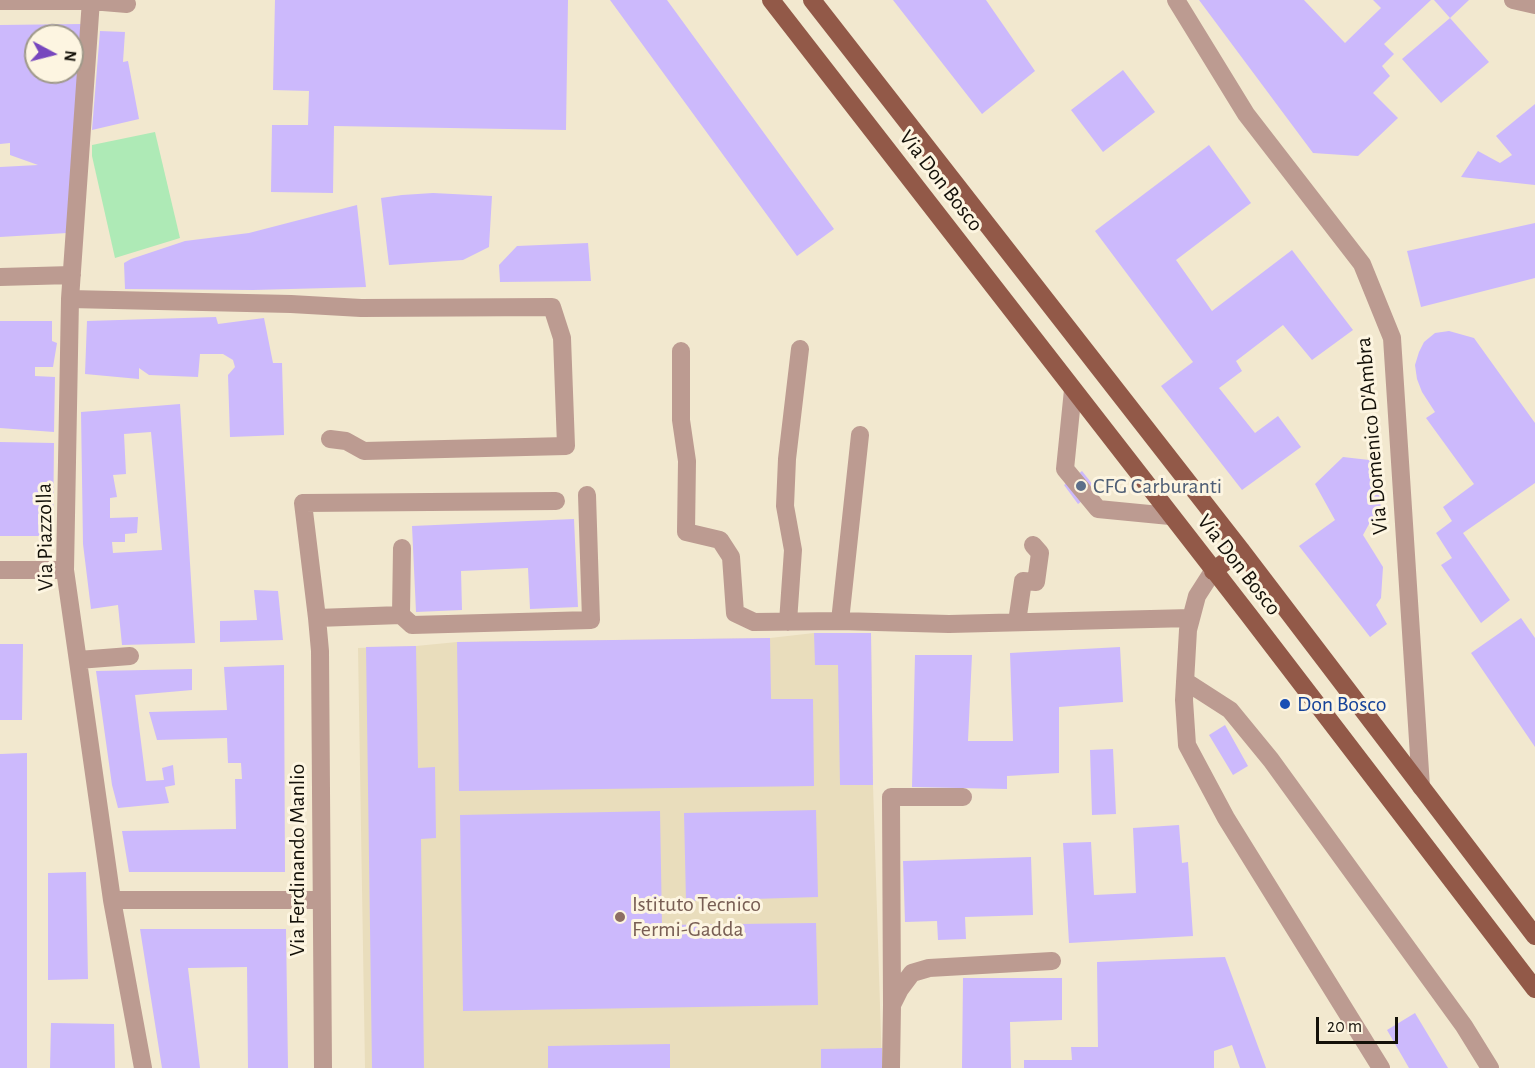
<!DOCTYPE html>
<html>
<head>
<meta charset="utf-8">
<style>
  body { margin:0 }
  #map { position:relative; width:1535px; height:1068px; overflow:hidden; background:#f2e8cf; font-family:"Alegreya Sans",sans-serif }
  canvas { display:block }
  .north { position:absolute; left:24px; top:24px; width:60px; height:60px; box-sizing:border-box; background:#fdf5e1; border:2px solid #9f998a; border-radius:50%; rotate:97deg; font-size:16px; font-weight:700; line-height:24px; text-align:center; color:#131008 }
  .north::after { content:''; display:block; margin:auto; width:21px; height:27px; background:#7747be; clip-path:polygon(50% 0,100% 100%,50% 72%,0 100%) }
  .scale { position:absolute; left:1316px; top:1017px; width:82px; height:27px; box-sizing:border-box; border:3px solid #131008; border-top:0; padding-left:8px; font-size:18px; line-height:21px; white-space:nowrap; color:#131008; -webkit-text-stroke:4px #fdf5e1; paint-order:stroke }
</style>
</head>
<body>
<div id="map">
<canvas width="1535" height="1068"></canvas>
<div class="north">N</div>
<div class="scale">20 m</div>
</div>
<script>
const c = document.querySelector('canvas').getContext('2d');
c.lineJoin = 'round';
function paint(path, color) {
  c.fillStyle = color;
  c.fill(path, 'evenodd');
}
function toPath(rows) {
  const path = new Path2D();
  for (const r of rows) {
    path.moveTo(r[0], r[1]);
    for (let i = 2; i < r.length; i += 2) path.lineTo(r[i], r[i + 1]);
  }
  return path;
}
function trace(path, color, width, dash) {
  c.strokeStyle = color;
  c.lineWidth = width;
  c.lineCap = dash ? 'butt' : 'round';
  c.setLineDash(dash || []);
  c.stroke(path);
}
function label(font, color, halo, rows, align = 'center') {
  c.font = font + ' "Alegreya Sans",sans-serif';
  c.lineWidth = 6;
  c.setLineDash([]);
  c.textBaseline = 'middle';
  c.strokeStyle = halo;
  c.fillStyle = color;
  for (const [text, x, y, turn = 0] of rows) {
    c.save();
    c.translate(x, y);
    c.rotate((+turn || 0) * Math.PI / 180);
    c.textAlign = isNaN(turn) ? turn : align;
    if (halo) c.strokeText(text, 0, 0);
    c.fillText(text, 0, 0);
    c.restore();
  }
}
const built = toPath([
  [814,633,871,633,873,785,882,1068,365,1068,358,648,416,646,457,642,770,638]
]);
const green = toPath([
  [155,132,180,238,115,258,92,156,92,145]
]);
const building = toPath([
  [275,0,568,0,566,130,334,126,333,193,271,192,272,125,308,125,309,91,273,90],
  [610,0,667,0,834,229,797,256],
  [893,0,986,0,1035,71,982,114],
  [1199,0,1304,0,1345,43,1381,8,1373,0,1431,0,1384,44,1394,54,1382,66,1390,76,1373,93,1398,118,1358,156,1313,153],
  [1434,0,1469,0,1450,18,1489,62,1441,103,1402,59,1450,18],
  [81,24,67,233,0,237,0,167,38,165,10,155,10,143,0,144,0,25],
  [36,36,72,36,72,72,36,72],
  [100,31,125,32,123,62,128,61,139,119,92,130],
  [1123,70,1155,112,1103,152,1071,110],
  [1535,104,1535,185,1461,177,1478,151,1500,163,1512,155,1496,136],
  [1209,145,1251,203,1176,260,1212,311,1292,250,1353,330,1312,360,1283,325,1236,361,1242,371,1219,388,1255,433,1278,416,1301,447,1242,490,1161,386,1193,362,1095,231],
  [433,193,492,196,489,247,463,260,389,265,381,198,402,195],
  [357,205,366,287,253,290,125,289,124,263,131,259,185,241,249,233],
  [1535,223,1535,278,1421,307,1407,251],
  [588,243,591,281,500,282,499,265,517,246],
  [216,317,218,324,264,318,273,363,282,363,284,435,230,437,228,375,235,367,233,360,223,354,200,354,198,377,149,375,139,368,139,379,85,374,87,321],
  [0,321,52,321,52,341,57,343,53,367,35,367,35,376,55,377,54,432,0,428],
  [1449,331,1474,338,1535,423,1535,483,1463,533,1510,600,1481,623,1441,565,1452,558,1436,533,1452,521,1443,507,1474,484,1426,418,1435,412,1422,392,1417,379,1415,365,1419,352,1424,342,1435,333],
  [180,404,195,643,122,645,118,605,91,609,83,544,81,412],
  [151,432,162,550,113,553,112,542,125,542,125,534,137,533,138,517,110,518,110,498,117,497,113,475,126,474,124,434],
  [0,442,54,443,53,536,0,536],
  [1343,457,1378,461,1381,516,1369,524,1363,535,1383,567,1381,598,1376,605,1387,624,1370,637,1299,546,1335,520,1315,484],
  [1082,471,1097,490,1078,504,1064,485],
  [574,519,578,607,530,609,528,568,461,571,462,610,416,612,412,526],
  [254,590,278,591,283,640,220,642,220,621,257,620],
  [1521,618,1535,638,1535,747,1471,653],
  [814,633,871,633,873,785,840,785,838,665,815,665],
  [770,638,771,699,813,699,814,786,459,791,457,642],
  [0,644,23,644,22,720,0,720],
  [416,646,418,768,435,767,436,838,421,839,424,1068,372,1068,366,647],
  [1120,647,1123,702,1059,707,1059,773,1007,776,1007,789,912,787,915,655,972,655,968,741,1013,741,1010,653],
  [284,665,285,872,129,872,122,831,236,829,235,779,242,779,241,763,228,763,227,738,157,740,149,712,227,710,224,667],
  [192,669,192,690,135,695,146,781,164,780,162,768,173,765,175,785,165,787,169,803,118,808,112,785,96,671],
  [1225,725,1248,766,1233,775,1209,735],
  [1113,749,1116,814,1092,815,1090,750],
  [27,753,27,1068,0,1068,0,754],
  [816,810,818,897,686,901,684,813],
  [660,811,662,925,816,923,818,1005,463,1011,460,815],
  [1179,825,1182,863,1188,862,1193,936,1069,943,1063,843,1091,842,1094,895,1136,893,1133,828],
  [1031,857,1033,915,965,917,966,939,938,940,937,921,905,922,903,861],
  [86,872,88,979,48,980,48,873],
  [140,929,286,929,288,1068,248,1068,247,967,188,968,200,1068,162,1068],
  [1225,957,1266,1068,1240,1068,1232,1045,1214,1051,1214,1068,1024,1068,1024,1060,1072,1060,1071,1047,1098,1047,1097,962],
  [963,978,1062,978,1062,1020,1010,1022,1011,1068,962,1068],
  [1415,1013,1448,1068,1409,1068,1387,1030],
  [51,1023,114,1024,115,1068,50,1068],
  [670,1044,670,1068,548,1068,548,1046],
  [882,1048,882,1068,821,1068,821,1049]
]);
const minor = toPath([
  [91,0,70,299,65,570,112,900,143,1068],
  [1176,0,1246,114,1362,264,1392,338,1421,787],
  [1513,0,1535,5],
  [0,1,91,1,127,4],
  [0,277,72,275],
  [70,299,291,304,361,308,552,307,562,338,566,446,364,451,346,441,330,439],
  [681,351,681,420,687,461,686,532,720,540,731,557,735,613,754,622,840,621,949,624,1191,618],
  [1073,390,1065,469,1098,509,1170,516],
  [0,570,65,570],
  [1213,571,1197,596,1188,630,1184,700,1187,745,1226,818,1381,1068],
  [401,615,402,548],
  [317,618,303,503,556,501],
  [840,621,860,435],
  [788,622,793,550,785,506,787,459,800,349],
  [1017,622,1023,581,1036,582,1040,553,1033,545],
  [78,660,130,656],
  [1185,681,1230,710,1271,760,1464,1026,1490,1068],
  [112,900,321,900],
  [892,1005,891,797,963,797],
  [323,1068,320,651,317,618,401,615,412,625,591,620,587,495],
  [891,1068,892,1005,900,989,912,973,929,968,1052,961]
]);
const major = toPath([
  [771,0,1248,614,1535,989],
  [812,0,1241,550,1535,936],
  [1213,571,1241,550]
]);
const markers = [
  [1081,486,6,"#5c6f8a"],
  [1285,704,6,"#1a4fb4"],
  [620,917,6,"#8d6e63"]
];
const streetNames = [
  ["Via Don Bosco",941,181,52],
  ["Via Domenico D'Ambra",1372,436,-95],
  ["Via Piazzolla",45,537,-91],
  ["Via Don Bosco",1239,565,52],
  ["Via Ferdinando Manlio",297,860,-90]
];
const serviceNames = [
  ["CFG Carburanti",1093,486]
];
const transitNames = [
  ["Don Bosco",1297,704]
];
const educationNames = [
  ["Istituto Tecnico",632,904],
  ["Fermi-Gadda",632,929]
];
paint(built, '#e9ddbc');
paint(green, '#aeeab6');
paint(building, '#ccb9fc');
trace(minor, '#bc9b91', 18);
trace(major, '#925948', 18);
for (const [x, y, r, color] of markers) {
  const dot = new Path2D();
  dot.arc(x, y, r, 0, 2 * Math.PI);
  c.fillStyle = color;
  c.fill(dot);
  trace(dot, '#fdf5e1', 2);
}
label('22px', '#131008', '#fdf5e1', streetNames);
label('22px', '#4e5e75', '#fdf5e1', serviceNames, 'left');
label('22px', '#164399', '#fdf5e1', transitNames, 'left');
label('22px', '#785e54', '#fdf5e1', educationNames, 'left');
</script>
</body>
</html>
